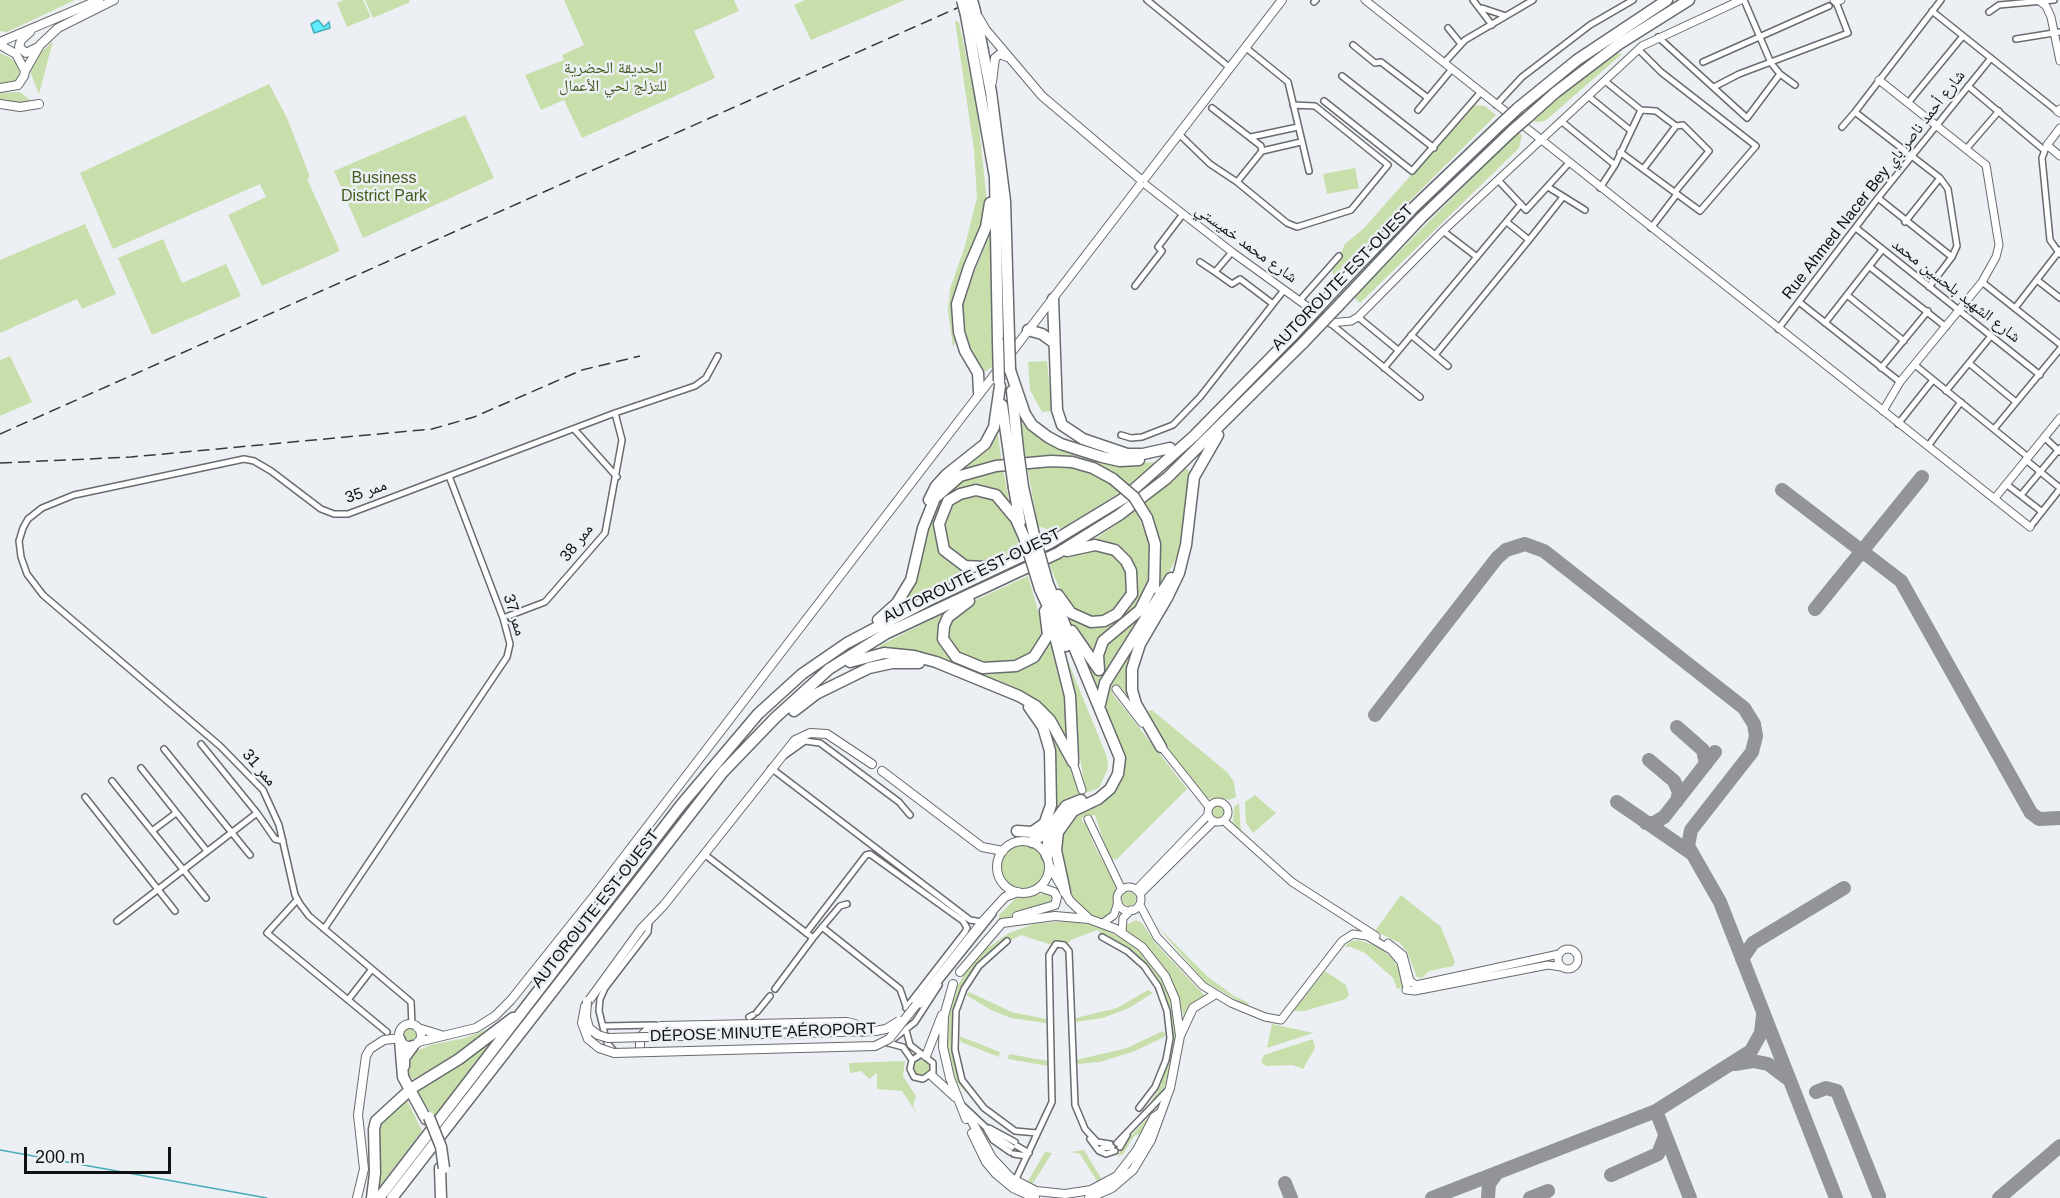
<!DOCTYPE html>
<html>
<head>
<meta charset="utf-8">
<style>
  body { margin:0 }
  #map { position:relative; width:2060px; height:1198px; overflow:hidden; background:#ecf0f4; font-family:Arial,sans-serif }
  canvas { display:block }
  .scale { position:absolute; left:24px; top:1147px; width:147px; height:27px; box-sizing:border-box; border:3px solid #101113; border-top:0; padding-left:8px; font-size:18px; line-height:21px; white-space:nowrap; color:#101113; -webkit-text-stroke:4px #ecf0f4; paint-order:stroke }
</style>
</head>
<body>
<div id="map">
<canvas width="2060" height="1198"></canvas>
<div class="scale">200 m</div>
</div>
<script>
const c = document.querySelector('canvas').getContext('2d');
c.lineJoin = 'round';
function paint(path, color) {
  c.fillStyle = color;
  c.fill(path, 'evenodd');
}
function toPath(rows) {
  const path = new Path2D();
  for (const r of rows) {
    if (r.length === 3) {
      path.moveTo(r[0] + r[2], r[1]);
      path.arc(r[0], r[1], r[2], 0, 2 * Math.PI);
      continue;
    }
    path.moveTo(r[0], r[1]);
    for (let i = 2; i < r.length; i += 2) path.lineTo(r[i], r[i + 1]);
  }
  return path;
}
function trace(path, color, width, dash) {
  c.strokeStyle = color;
  c.lineWidth = width;
  c.lineCap = dash ? 'butt' : 'round';
  c.setLineDash(dash || []);
  c.stroke(path);
}
function label(font, color, halo, rows, align = 'center') {
  c.font = font + ' Arial,"Noto Naskh Arabic",sans-serif';
  c.lineWidth = 5;
  c.setLineDash([]);
  c.textBaseline = 'middle';
  c.strokeStyle = halo;
  c.fillStyle = color;
  for (const [text, x, y, turn = 0] of rows) {
    c.save();
    c.translate(x, y);
    c.rotate((+turn || 0) * Math.PI / 180);
    c.textAlign = isNaN(turn) ? turn : align;
    if (halo) c.strokeText(text, 0, 0);
    c.fillText(text, 0, 0);
    c.restore();
  }
}
const green = toPath([
  [0,0,75,0,7,32,0,31],
  [344,0,363,0,371,17,347,27,337,3],
  [365,0,409,0,410,2,373,18],
  [564,0,734,0,739,11,694,31,715,78,582,138,564,100,541,110,525,75,564,60,562,55,584,45],
  [805,0,905,0,811,40,794,5],
  [955,21,959,22,977,108,987,202,982,226,954,295,953,325,956,341,953,347,948,311,950,289,965,246,977,197,974,150],
  [53,41,39,94,29,69,38,55],
  [0,53,11,58,17,65,20,75,14,82,0,84],
  [1618,53,1622,54,1545,121,1536,122,1531,120,1569,88],
  [269,84,287,118,310,177,307,179,340,251,262,286,228,215,266,197,260,184,113,249,80,173],
  [20,92,33,102,28,105,0,103,0,93],
  [1473,105,1485,106,1496,115,1334,276,1332,271,1345,244,1364,228],
  [465,115,494,178,363,238,334,171],
  [1518,132,1522,135,1519,148,1360,303,1354,297],
  [1355,168,1359,188,1327,194,1323,174],
  [85,224,116,294,82,309,77,299,0,333,0,260],
  [991,232,992,367,985,372,971,355,961,327,962,301],
  [163,239,182,283,226,264,241,296,152,335,118,258],
  [10,356,32,402,0,416,0,360],
  [1047,361,1052,411,1042,412,1030,390,1028,362],
  [1018,409,1040,435,1141,463,1157,462,1128,486,1112,474,1026,459],
  [997,429,1002,463,942,483],
  [1027,466,1073,466,1105,478,1122,491,1063,528,1049,530,1038,526],
  [1186,468,1191,474,1178,555,1154,600,1157,559,1143,505],
  [1003,469,1010,505,996,492,954,494,935,530,942,552,982,569,894,610,912,584,934,506,964,479],
  [989,494,1011,515,1020,550,988,564,968,563,951,554,941,534,945,511,960,496],
  [1136,510,1149,543,1148,586,1141,605,1109,630,1096,660,1066,617,1084,624,1122,616,1129,609,1137,590,1135,569,1094,543,1094,540],
  [1083,549,1109,550,1125,564,1129,591,1116,612,1094,619,1067,606,1049,564],
  [1028,576,1043,628,1040,643,1021,662,979,666,947,645,948,621,967,604],
  [1157,608,1137,645,1132,703,1119,687,1112,693,1187,789,1117,859,1110,860,1095,815,1081,818,1083,823,1086,821,1094,845,1116,885,1114,910,1108,918,1100,919,1087,915,1073,899,1067,885,1061,838,1067,826,1074,818,1089,808,1120,768,1102,715,1104,691],
  [946,612,938,630,940,643,947,655,957,663,976,670,1006,673,1023,669,1033,663,1049,633,1066,693,1069,743,1057,722,1024,695,879,649,881,645],
  [1146,612,1105,674,1098,686,1096,700,1076,643,1096,673,1104,644],
  [1063,649,1107,757,1108,768,1099,788,1077,796,1053,820,1046,720,1085,789],
  [1152,710,1227,772,1234,782,1236,797,1229,800,1221,798,1207,799,1201,794,1162,744,1144,712],
  [1255,795,1276,813,1253,833,1246,823,1245,802],
  [1239,803,1241,832,1233,822,1234,807],
  [1218,811,8],
  [1023,866,22],
  [1129,899,7],
  [1043,894,1051,894,1054,901,999,922,999,915,1016,898],
  [1401,895,1441,927,1455,962,1453,966,1429,971,1422,978,1417,977,1407,952,1400,943,1375,931],
  [1136,920,1142,923,1156,944,1207,998,1192,1008,1184,1018,1178,994,1162,965,1150,951,1125,930,1126,925],
  [1066,921,1095,925,1127,941,1145,956,1158,972,1170,995,1177,1037,1172,1071,1162,1092,1139,1120,1157,1092,1168,1064,1170,1048,1165,1001,1131,951,1097,930,1071,940,1067,944,1049,944,1021,935,989,952,969,975,954,1013,959,1073,967,1094,957,1082,951,1069,947,1046,947,1023,956,989,966,971,986,949,1009,933,1034,924],
  [1155,924,1207,976,1234,996,1249,1003,1247,1006,1205,982],
  [1358,940,1379,947,1392,958,1401,972,1402,988,1397,989,1393,978,1365,953,1351,947,1344,947,1351,941],
  [1325,971,1346,985,1349,995,1346,999,1304,1011,1292,1011],
  [1148,990,1153,993,1129,1008,1103,1018,1076,1022,1076,1018,1117,1008],
  [969,992,1012,1012,1046,1019,1046,1023,1011,1018,991,1010,966,995],
  [1272,1024,1313,1033,1267,1048],
  [410,1035,7],
  [488,1029,490,1031,432,1071,413,1079,408,1076,407,1058,413,1053,430,1045,465,1038],
  [1163,1031,1166,1035,1164,1037,1135,1051,1100,1062,1076,1064,1076,1060,1127,1048],
  [959,1036,1000,1052,999,1057,961,1042],
  [497,1037,434,1117,418,1093,418,1088],
  [1313,1039,1315,1048,1303,1069,1293,1065,1266,1066,1261,1062,1264,1055],
  [1009,1054,1048,1061,1048,1066,1008,1059],
  [922,1068,8],
  [905,1061,903,1076,916,1096,913,1106,918,1116,902,1091,877,1089,877,1073,869,1079,861,1071,850,1073,849,1063],
  [407,1100,422,1131,377,1190,377,1132,382,1120],
  [1164,1100,1142,1133,1134,1136,1123,1154,1117,1157,1129,1138],
  [1084,1150,1104,1183,1097,1181,1080,1154,1071,1152],
  [1045,1152,1052,1153,1033,1183,1027,1183]
]);
const water = toPath([
  [318,20,324,27,329,22,330,28,314,33,311,24,318,20]
]);
const stream = toPath([
  [0,1150,267,1198]
]);
const taxiway = toPath([
  [1782,490,1901,581,2031,813,2039,819,2060,818],
  [1815,609,1922,477],
  [1375,715,1497,558,1506,550,1525,544,1544,551,1744,708,1754,724,1756,736,1752,752,1691,830,1688,846,1720,902,1836,1198],
  [1677,727,1703,750,1706,764],
  [1649,760,1674,781,1679,792,1677,801],
  [1617,802,1691,853],
  [1646,823,1654,823,1664,817,1715,752],
  [1742,959,1753,943,1844,888],
  [1735,1064,1753,1061,1768,1064,1788,1079],
  [1816,1092,1826,1088,1837,1091,1879,1196],
  [1656,1111,1690,1198],
  [1611,1175,1658,1154,1665,1136],
  [1285,1183,1291,1198],
  [1432,1198,1656,1111,1751,1051,1761,1033,1763,1015],
  [1488,1198,1489,1184,1497,1173],
  [1530,1198,1548,1191],
  [1999,1198,2060,1146]
]);
const minorTunnel = toPath([
  [1110,1144,1116,1140]
]);
const minor = toPath([
  [1147,0,1229,67],
  [1473,0,1492,25],
  [1744,0,1771,63,1780,74,1795,85],
  [1314,2,1316,0],
  [1482,8,1506,16],
  [1932,11,2057,111],
  [1989,12,1999,5,2054,0],
  [1448,28,1461,44],
  [1658,37,1747,118,1780,74],
  [2016,39,2060,32],
  [1353,45,1375,63,1381,62,1428,98],
  [1245,47,1288,82,1309,171],
  [1703,62,1829,6],
  [1444,63,1465,40,1533,0],
  [1342,76,1434,148],
  [1605,81,1641,110],
  [1968,86,2044,150],
  [1714,87,1739,74,1848,33,1836,2],
  [1588,96,1630,130],
  [1324,101,1412,171,1481,92],
  [1908,103,1963,36],
  [1496,105,1522,77,1590,25,1633,0],
  [1212,108,1261,146,1262,151,1237,182,1287,223,1297,227,1351,210,1388,165,1315,106,1293,105],
  [1418,110,1452,69],
  [1561,121,1615,165,1600,188],
  [1842,127,1855,112],
  [1179,134,1210,164,1237,182],
  [1251,137,1298,127],
  [2047,145,2042,158,2050,240,2060,254],
  [1967,148,1999,111],
  [1262,151,1301,142],
  [1620,152,1700,211,1756,146,1661,72,1639,50],
  [1615,165,1641,110,1656,111,1676,126,1683,125,1709,151,1675,192],
  [1644,168,1676,126],
  [1498,180,1526,210,1569,163],
  [1548,187,1585,210],
  [1878,198,1952,257],
  [1905,222,1940,178],
  [1508,223,1529,240,1563,197],
  [1651,228,1677,194],
  [1856,228,2040,375],
  [1443,231,1477,257],
  [1232,252,1215,272,1232,284,1240,279,1273,304],
  [1200,262,1215,272],
  [1870,267,1946,327],
  [2037,280,2060,298],
  [1982,282,2060,344],
  [1135,286,1162,251,1158,247,1183,214],
  [1929,287,1952,257,1957,246,1948,189,1940,178,1855,112,1941,0],
  [1847,295,1904,341],
  [1301,299,1339,256],
  [1799,302,1900,382],
  [2015,308,2060,250],
  [1358,317,1398,350],
  [1330,323,1420,397],
  [1825,323,1882,250],
  [1778,329,1878,198,1991,58],
  [1411,335,1448,366],
  [1435,355,1529,240],
  [1970,364,2016,402],
  [1915,365,2028,457],
  [1384,368,1521,204],
  [1881,368,1928,311],
  [1946,391,1991,336],
  [1898,424,1933,380],
  [574,429,617,477],
  [1994,429,2060,349],
  [1121,435,1131,438,1142,437,1173,425,1200,397,1284,290],
  [2044,437,2060,452],
  [1928,446,1961,402],
  [2026,460,2060,488],
  [2006,484,2041,511],
  [2021,495,2060,448],
  [2030,527,2060,489],
  [503,618,545,602,605,533,622,440,615,413],
  [201,744,257,813],
  [164,749,250,855],
  [784,756,805,741,820,743,899,802,910,815],
  [141,768,207,851],
  [771,768,970,920,982,922],
  [112,781,206,898],
  [85,797,175,911],
  [152,831,176,813],
  [704,854,813,938],
  [297,900,267,933,387,1032],
  [117,921,257,813,275,839,283,841],
  [822,927,900,989,907,1009],
  [324,929,507,657,510,644,503,618,449,476],
  [806,933,866,855,870,854,963,921,967,928,965,932,906,1008],
  [1102,937,1127,951,1144,966,1158,986,1167,1011,1170,1038,1166,1060,1155,1087,1139,1108],
  [1007,941,979,966,964,989,956,1011,955,1050,962,1080,984,1108,1015,1131,1037,1133],
  [775,989,813,938,840,906,847,904],
  [348,1000,372,969],
  [920,1005,993,914],
  [757,1012,770,996],
  [749,1017,753,1015],
  [412,1025,411,1002,309,916,300,904,295,895,279,825,263,790,220,746,43,595,27,574,21,557,19,541,23,528,28,519,42,508,74,495,244,459,254,461,271,471,321,509,334,514,348,514,615,413,695,386,706,378,718,356],
  [603,1026,655,1025],
  [906,1030,910,1045,933,1063,933,1072,923,1079,914,1077,910,1069,912,1060,920,1055],
  [888,1043,915,1022,939,985],
  [888,1043,903,1047,912,1060],
  [615,1052,607,1043,599,1011,600,999,605,988,648,932,649,921],
  [961,1104,996,1137,1012,1147],
  [989,1128,1015,1142],
  [987,1130,993,1140,1010,1152],
  [1090,1139,1099,1151,1106,1154,1115,1151],
  [1117,1143,1167,1091],
  [1017,1146,1029,1153],
  [1120,1147,1127,1135],
  [1102,1148,1112,1147],
  [1014,1154,1027,1156],
  [1015,1181,1052,1102,1049,955,1056,944,1064,945,1069,951,1075,1105,1085,1129,1097,1142,1110,1144]
]);
const tertiary = toPath([
  [1365,0,2030,527],
  [1834,0,1836,2,1841,0],
  [2038,0,2046,6,2051,17,2060,61],
  [1879,80,1986,165,1999,245,1996,257,1982,282,1900,382,1883,411],
  [2060,109,2057,111,2060,113],
  [2060,128,2047,145,2060,156],
  [1146,185,1232,252,1330,323,1351,321,1358,317,1443,231,1642,46,1741,0],
  [1995,498,2060,418],
  [1116,689,1142,723],
  [1160,745,1209,807],
  [1073,762,1082,790],
  [1218,812,10],
  [1088,819,1122,890],
  [1224,821,1292,882,1376,936],
  [1129,899,12],
  [1136,890,1208,815],
  [1140,894,1214,821],
  [1140,905,1157,937,1203,986,1231,1003,1265,1017,1281,1020,1342,941,1353,934,1367,936,1391,950,1401,962,1406,984],
  [1103,923,1114,915,1118,902],
  [1122,932,1123,918,1131,910],
  [1388,943,1403,955,1410,981,1416,985,1415,991,1406,990,1408,982],
  [1568,959,10],
  [1416,985,1559,954],
  [1415,991,1548,965,1561,967]
]);
const secondary = toPath([
  [979,18,986,30,1042,96,1140,179],
  [30,32,21,40,19,47,26,53,36,48],
  [0,42,99,0],
  [0,45,16,54,25,71,24,76,18,85,0,88],
  [25,71,40,45,58,28,114,0],
  [992,82,995,58,1000,54,1007,57],
  [0,104,20,107,39,104],
  [1145,178,1282,0],
  [882,771,982,847,1003,851],
  [1023,867,26],
  [1049,865,1070,901,1088,918],
  [1017,916,1055,905,1057,897,1054,892,1039,887],
  [960,972,1002,923,1055,916,1089,919,1116,929,1142,947,1165,976,1175,999,1180,1036,1170,1088,1151,1140,1133,1170,1112,1188,1089,1198],
  [953,984,944,1016,943,1047,950,1078,966,1119],
  [916,1005,983,921,1005,897,1018,892],
  [585,1006,641,929,664,905,795,740,810,733,827,734,872,764],
  [410,1035,11],
  [418,1028,441,1035],
  [1181,1034,1193,1008,1214,995],
  [418,1042,476,1028,495,1016,511,1000,594,896,1140,185],
  [640,1051,640,1037,649,1029,661,1026,847,1022,855,1024,864,1032],
  [926,1056,942,1015],
  [931,1075,955,1097],
  [965,1116,969,1116,992,1158,1011,1178,1036,1191,1065,1194,1091,1190,1117,1176,1137,1150,1154,1117,1160,1113],
  [972,1133,986,1162,996,1174,1013,1188,1035,1198],
  [357,1198,364,1169,358,1115,366,1056,370,1049,384,1040,400,1038]
]);
const motorway = toPath([
  [975,11,991,92,1005,201,1009,337],
  [966,15,995,177,998,342],
  [1518,108,1577,60,1667,0],
  [1528,117,1556,92,1619,44,1689,0],
  [1331,294,1412,209,1503,122],
  [1053,299,1057,410,1062,425,1083,439,1127,454,1143,454,1170,448],
  [1341,303,1421,218,1513,130],
  [1028,330,1042,334,1053,342],
  [1010,370,1025,414,1032,425,1048,437,1061,444,1102,457,1120,461,1139,460],
  [1012,391,1018,450],
  [979,392,978,373,965,351,959,332,957,304,969,267,986,227,990,203],
  [1002,405,1009,453],
  [1023,487,1034,535],
  [1014,488,1020,522],
  [929,500,936,486,946,475,985,444,994,427,1000,386],
  [1147,518,1155,544,1154,588],
  [995,564,984,567,965,566,944,550,939,524,948,501,960,494,976,490,996,495,1016,519,1024,537],
  [1048,584,1120,758,1118,774,1110,789,1098,799,1073,811,1058,832,1056,850,1065,892],
  [1040,589,1066,646],
  [1058,595,1071,613,1091,622,1104,621,1117,614,1132,594,1131,571,1126,561,1115,550,1095,545,1067,551],
  [969,601,948,617,944,626,943,639,956,657,983,668,1016,666,1034,657,1048,635,1045,611],
  [878,620,897,603,911,580,923,528,935,498,960,476,996,466,1051,461,1072,462,1093,468,1113,479],
  [1072,631,1099,670],
  [1054,632,1070,696,1073,759],
  [850,662,884,653,914,656,936,662,1019,696,1036,706,1050,720,1073,762],
  [1099,670,1098,655,1103,641,1140,610,1154,582],
  [1100,704,1105,683,1171,578],
  [1029,707,1043,727,1050,751,1051,805,1043,828],
  [794,711,816,694,869,668,892,663,919,663],
  [1161,747,1136,704,1132,690,1132,669,1140,644,1167,598,1179,573,1186,545,1194,477,1218,435],
  [1017,831,1032,832,1045,823],
  [1032,842,1047,832,1066,806,1081,800],
  [1047,856,1048,842,1055,830],
  [400,1040,403,1077,426,1119],
  [404,1066,404,1058,413,1046],
  [440,1168,441,1198],
  [372,1198,375,1173,374,1129,376,1121,412,1088,459,1059,513,1018],
  [379,1198,681,805,758,714,802,674,847,643,927,601,1050,543,1124,498,1194,436,1293,335],
  [392,1198,723,772,775,718,829,669,887,633,1058,553,1119,515,1167,478,1303,343]
]);
const rail = toPath([
  [0,434,975,0],
  [0,463,131,457,432,429,474,417,582,370,640,356]
]);
const secondaryBridge = toPath([
  [587,1001,586,1017,589,1028,598,1035,608,1038,875,1031,886,1029,899,1021],
  [585,1007,582,1023,588,1039,599,1048,614,1053,875,1046,889,1039,916,1005]
]);
const motorwayBridge = toPath([
  [962,0,966,15],
  [972,0,975,11],
  [1503,122,1518,108],
  [1513,130,1528,117],
  [1293,335,1331,294],
  [1009,337,1010,370],
  [998,342,999,381],
  [1303,343,1341,303],
  [1018,450,1023,487],
  [1009,453,1014,488],
  [1113,479,1134,497,1147,518],
  [1034,535,1048,584],
  [1024,537,1040,589],
  [429,1117,441,1147,444,1168]
]);
const parkNames = [
  ["الحديقة الحضرية",613,69],
  ["للتزلج لحي الأعمال",613,87],
  ["Business",384,179],
  ["District Park",384,197]
];
const streetNames = [
  ["Rue Ahmed Nacer Bey شارع أحمد ناصر باي",1874,185,-52],
  ["شارع محمد خميستي",1246,244,36],
  ["AUTOROUTE EST-OUEST",1343,278,-46],
  ["شارع الشهيد بلحسين محمد",1956,291,38],
  ["ممر 35",366,492,-19],
  ["ممر 38",577,543,-52],
  ["AUTOROUTE EST-OUEST",972,576,-26],
  ["ممر 37",514,615,73],
  ["ممر 31",259,768,49],
  ["AUTOROUTE EST-OUEST",596,909,-52],
  ["DÉPOSE MINUTE AÉROPORT",763,1033,-2]
];
paint(green, '#c8dfab');
paint(water, '#5fedfe');
trace(water, '#47abb8', 1.5);
trace(stream, '#47abb8', 1.5);
trace(taxiway, '#929498', 14);
trace(minorTunnel, '#cbcfd2', 5, [5, 2.5]);
trace(minor, '#686b6f', 8);
trace(tertiary, '#686b6f', 9);
trace(secondary, '#686b6f', 10);
trace(motorway, '#686b6f', 13);
trace(minor, '#fff', 5);
trace(tertiary, '#fff', 7);
trace(secondary, '#fff', 8);
trace(motorway, '#fff', 10);
trace(rail, '#37383b', 1.5, [12, 6]);
trace(secondaryBridge, '#686b6f', 10, []);
trace(motorwayBridge, '#686b6f', 13, []);
trace(secondaryBridge, '#fff', 8);
trace(motorwayBridge, '#fff', 10);
label('16px', '#455c1e', '#ecf0f4', parkNames);
label('16px', '#101113', '#ecf0f4', streetNames);
</script>
</body>
</html>
